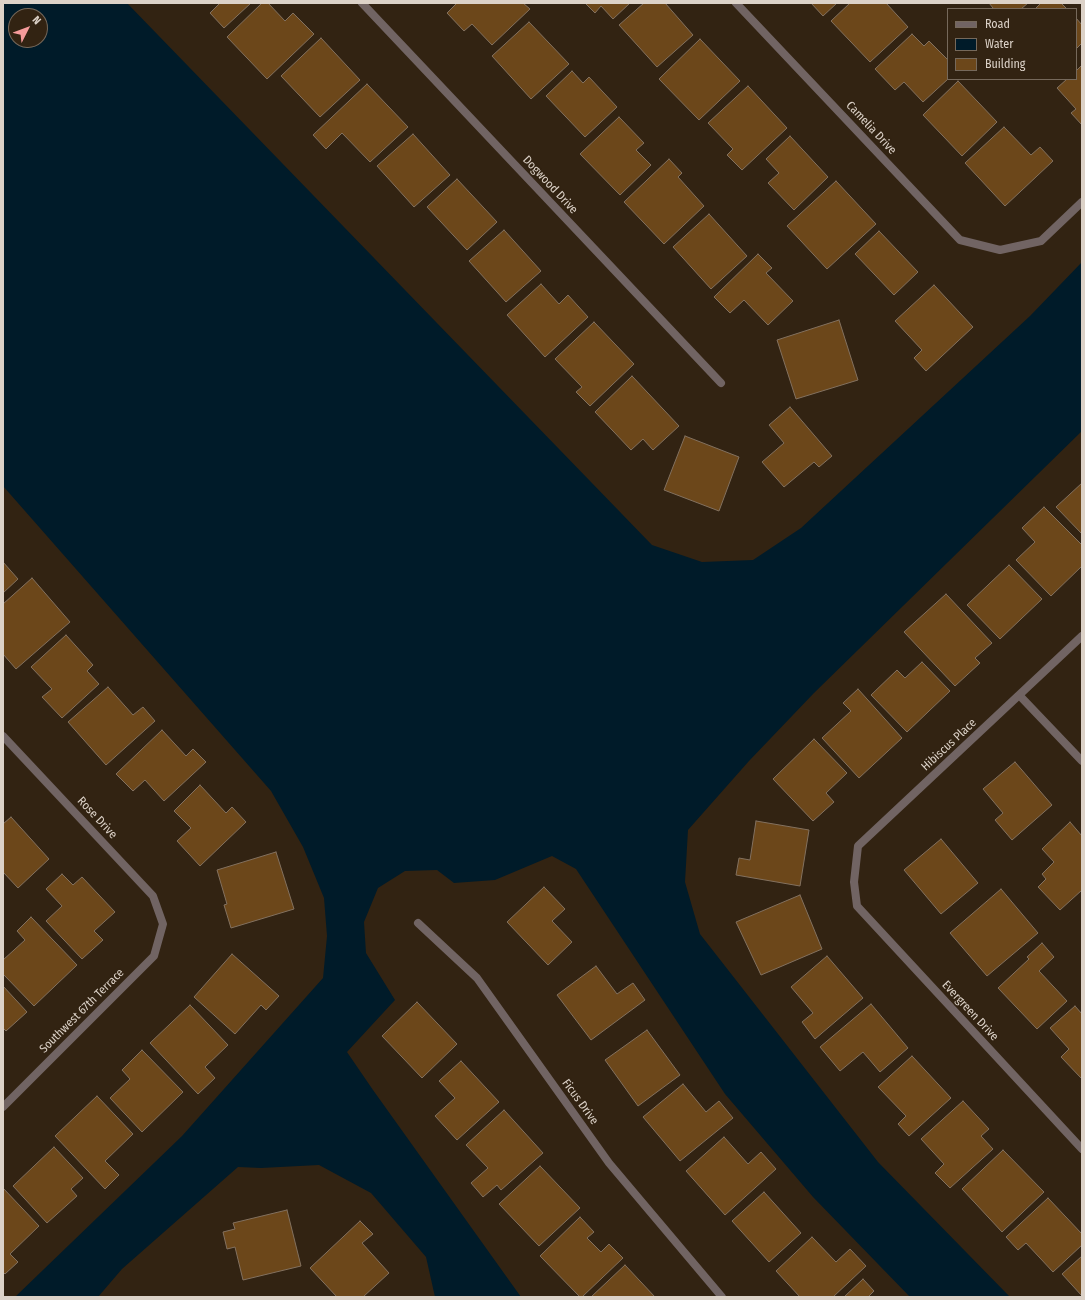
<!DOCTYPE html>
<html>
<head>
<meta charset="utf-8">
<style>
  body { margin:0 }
  #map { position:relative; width:1085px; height:1300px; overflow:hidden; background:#322312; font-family:"Fira Sans Condensed",sans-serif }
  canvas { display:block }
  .frame { position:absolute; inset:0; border:4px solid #dcd2c8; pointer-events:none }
  .legend { position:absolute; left:947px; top:8px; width:130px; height:72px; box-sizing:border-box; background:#322312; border:1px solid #76695b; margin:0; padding:5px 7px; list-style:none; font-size:12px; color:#dcd2c8 }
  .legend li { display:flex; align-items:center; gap:8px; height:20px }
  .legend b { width:20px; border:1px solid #76695b }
  .north { position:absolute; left:8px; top:8px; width:40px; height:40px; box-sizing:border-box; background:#322312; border:1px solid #76695b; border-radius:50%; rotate:48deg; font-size:11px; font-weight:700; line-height:16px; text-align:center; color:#dcd2c8 }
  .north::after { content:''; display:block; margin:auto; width:14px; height:18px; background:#f59b9b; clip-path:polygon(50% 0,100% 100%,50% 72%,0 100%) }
</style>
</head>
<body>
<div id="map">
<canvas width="1085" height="1300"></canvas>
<div class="frame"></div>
<ul class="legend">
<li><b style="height:5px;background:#716463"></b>Road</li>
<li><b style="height:11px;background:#001b29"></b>Water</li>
<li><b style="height:11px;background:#6c471a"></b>Building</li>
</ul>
<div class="north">N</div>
</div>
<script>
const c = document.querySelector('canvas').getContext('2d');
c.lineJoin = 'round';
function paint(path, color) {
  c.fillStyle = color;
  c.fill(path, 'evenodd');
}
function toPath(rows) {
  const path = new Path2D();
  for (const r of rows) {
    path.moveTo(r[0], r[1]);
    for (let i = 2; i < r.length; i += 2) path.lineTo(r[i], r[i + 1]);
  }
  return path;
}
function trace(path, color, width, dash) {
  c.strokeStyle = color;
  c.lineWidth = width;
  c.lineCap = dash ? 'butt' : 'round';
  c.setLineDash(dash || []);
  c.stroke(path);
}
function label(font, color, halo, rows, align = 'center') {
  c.font = font + ' "Fira Sans Condensed",sans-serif';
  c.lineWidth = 3;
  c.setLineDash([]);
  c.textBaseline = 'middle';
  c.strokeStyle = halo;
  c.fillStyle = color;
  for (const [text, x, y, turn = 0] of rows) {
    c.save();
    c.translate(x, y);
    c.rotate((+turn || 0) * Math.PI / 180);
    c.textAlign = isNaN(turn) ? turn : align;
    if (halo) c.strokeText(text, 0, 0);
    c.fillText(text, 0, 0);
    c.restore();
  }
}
const water = toPath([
  [3,3,127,3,652,545,702,562,753,560,801,528,1030,316,1082,262,1082,431,814,693,749,761,688,830,685,882,700,934,878,1162,1010,1297,910,1297,813,1197,725,1094,576,869,552,856,495,880,454,883,437,870,405,871,378,888,364,922,366,953,395,1000,347,1052,373,1090,521,1297,435,1297,426,1257,371,1193,319,1165,261,1168,238,1167,122,1269,98,1297,15,1297,182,1136,323,978,327,936,324,898,303,847,271,791,3,486],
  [16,16,40,16,40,40,16,40]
]);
const building = toPath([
  [220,3,251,3,224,28,210,13,220,3],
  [262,3,268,3,285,21,293,13,314,34,267,79,227,37,262,3],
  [457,3,523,3,530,9,492,45,472,24,464,31,447,13,457,3],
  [585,3,630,3,613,19,601,6,595,13,585,3],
  [644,3,665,3,693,35,657,67,619,25,644,3],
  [811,3,837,3,823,16,811,3],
  [850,3,886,3,908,27,870,62,831,21,850,3],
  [989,3,1028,3,1021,9,992,9,993,8,989,3],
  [1041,3,1061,3,1067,9,1035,9,1041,3],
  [1076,18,1082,25,1082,43,1076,49,1076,18],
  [529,22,569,64,531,99,492,56,529,22],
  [912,34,924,46,929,41,948,60,948,79,923,102,904,82,895,90,875,69,912,34],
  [321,38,360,80,320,117,281,76,321,38],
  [700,39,740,81,699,120,659,79,700,39],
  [1082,65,1082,125,1071,113,1076,109,1057,88,1067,79,1076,79,1076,71,1082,65],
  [572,71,583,83,589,77,617,107,585,137,546,96,572,71],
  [958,81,997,122,962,156,923,115,958,81],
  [367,84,408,127,370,162,342,133,326,149,313,135,367,84],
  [748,86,787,128,742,170,727,155,733,149,708,123,748,86],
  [619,117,644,143,636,150,651,165,620,195,580,154,619,117],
  [1004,127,1031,155,1040,147,1053,161,1005,206,965,163,1004,127],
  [413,134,450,175,414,207,377,166,413,134],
  [790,136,828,177,794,210,768,183,779,173,766,159,790,136],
  [669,159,682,173,678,177,704,206,664,244,624,202,669,159],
  [457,179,497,222,467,250,427,207,457,179],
  [836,181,876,224,827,269,787,226,836,181],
  [709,214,747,256,711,289,673,247,709,214],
  [504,230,541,271,506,302,469,261,504,230],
  [879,231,918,272,894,295,855,254,879,231],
  [758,254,772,268,766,273,793,301,768,325,744,300,730,313,714,297,758,254],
  [541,284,559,304,568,295,588,317,545,357,507,315,541,284],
  [934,285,973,327,926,371,914,358,922,350,895,321,934,285],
  [839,320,858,380,796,399,777,340,839,320],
  [594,322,634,364,590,406,576,392,582,387,555,359,594,322],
  [632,376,679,426,653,450,643,439,631,450,595,412,632,376],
  [790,407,832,456,819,467,814,462,784,487,762,462,784,443,769,425,790,407],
  [685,436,739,457,719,511,664,490,685,436],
  [1082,483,1082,534,1056,507,1082,483],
  [1044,507,1082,545,1082,566,1051,596,1016,560,1035,542,1022,528,1044,507],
  [3,562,18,579,3,593,3,562],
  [1009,565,1042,599,1000,639,967,605,1009,565],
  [32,578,70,622,16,669,3,654,3,604,32,578],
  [946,594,992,643,975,658,980,663,955,686,904,632,946,594],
  [66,635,93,665,87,671,99,684,62,718,42,697,52,689,31,667,66,635],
  [922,662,950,691,907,732,871,695,897,670,905,678,922,662],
  [108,687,133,715,143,707,155,721,106,765,68,722,108,687],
  [858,689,902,738,859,778,822,738,851,711,843,703,858,689],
  [162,730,186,756,193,749,206,762,164,801,145,780,133,791,116,774,162,730],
  [814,739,847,773,826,793,834,802,813,821,773,779,814,739],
  [1015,762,1052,805,1012,840,995,820,1003,813,983,789,1015,762],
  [200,785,226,813,232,807,246,822,200,866,177,841,191,828,174,811,200,785],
  [11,817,49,859,18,888,3,872,3,824,11,817],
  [756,821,809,830,800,886,736,875,739,858,750,860,756,821],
  [1070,822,1082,836,1082,890,1060,910,1038,887,1046,879,1042,874,1054,862,1042,849,1070,822],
  [941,839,978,883,941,914,904,870,941,839],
  [276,852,294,909,231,928,224,905,227,904,217,870,276,852],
  [62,874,73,885,82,877,115,912,94,931,103,940,82,959,46,921,62,906,46,889,62,874],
  [544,887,565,909,552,921,572,942,548,965,507,922,544,887],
  [1001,889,1038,933,987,976,950,933,1001,889],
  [800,895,822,949,761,975,736,922,800,895],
  [31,917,77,965,34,1006,3,974,3,960,25,940,17,931,31,917],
  [1042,943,1054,957,1039,971,1067,1001,1037,1029,998,988,1029,959,1027,957,1042,943],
  [232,954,279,996,266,1010,261,1005,235,1034,194,997,232,954],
  [827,956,863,998,815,1039,802,1022,813,1013,791,987,827,956],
  [596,966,617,994,633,983,645,1000,591,1040,557,995,596,966],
  [3,986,27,1012,6,1031,3,1028,3,986],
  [417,1002,457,1044,422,1078,382,1036,417,1002],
  [871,1004,908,1048,880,1072,863,1052,840,1071,820,1047,871,1004],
  [190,1005,228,1045,205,1067,215,1078,198,1094,150,1043,190,1005],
  [1075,1006,1082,1014,1082,1077,1081,1078,1061,1057,1069,1049,1050,1028,1075,1006],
  [647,1030,680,1075,638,1106,605,1060,647,1030],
  [142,1050,183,1092,142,1132,110,1098,130,1079,122,1070,142,1050],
  [912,1056,951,1098,909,1136,898,1124,906,1116,878,1087,912,1056],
  [461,1061,499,1102,457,1140,435,1116,455,1098,439,1081,461,1061],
  [683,1084,706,1112,719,1101,733,1118,680,1161,643,1117,683,1084],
  [97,1096,133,1134,105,1161,119,1175,105,1189,55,1136,97,1096],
  [963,1101,989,1129,981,1136,993,1149,950,1188,935,1173,944,1164,921,1139,963,1101],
  [504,1110,543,1153,501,1190,497,1185,483,1197,471,1183,488,1168,466,1145,504,1110],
  [724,1137,748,1164,761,1152,776,1169,725,1215,686,1171,724,1137],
  [54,1147,83,1178,71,1189,77,1196,47,1223,13,1186,54,1147],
  [1003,1150,1044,1192,1002,1232,962,1189,1003,1150],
  [540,1166,580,1208,539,1246,499,1204,540,1166],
  [3,1188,39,1226,10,1254,18,1262,5,1274,3,1272,3,1188],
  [764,1192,801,1233,769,1262,732,1221,764,1192],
  [1048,1198,1082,1234,1082,1245,1053,1272,1026,1243,1018,1250,1006,1237,1048,1198],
  [287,1210,301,1266,243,1280,235,1247,227,1249,223,1232,235,1229,233,1223,287,1210],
  [580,1217,594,1232,587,1238,601,1252,609,1244,623,1258,582,1297,580,1297,540,1256,580,1217],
  [360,1221,373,1234,362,1243,389,1273,363,1297,337,1297,310,1268,360,1221],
  [812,1237,836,1262,850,1249,866,1266,833,1297,800,1297,776,1271,812,1237],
  [1082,1256,1082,1296,1062,1274,1082,1256],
  [625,1265,655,1297,591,1297,625,1265],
  [863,1279,874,1291,868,1297,844,1297,863,1279]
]);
const street = toPath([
  [362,3,721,383],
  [736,3,960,240,1000,250,1041,241,1082,202],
  [1082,636,858,846,854,882,857,906,1082,1149],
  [1020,696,1082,761],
  [3,736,153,896,163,924,154,956,3,1107],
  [418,923,477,978,609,1163,722,1297]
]);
const streetNames = [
  ["Camelia Drive",871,128,47],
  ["Dogwood Drive",550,185,47],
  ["Hibiscus Place",949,745,-43],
  ["Rose Drive",97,818,47],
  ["Southwest 67th Terrace",82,1011,-45],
  ["Evergreen Drive",970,1011,47],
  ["Ficus Drive",580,1102,54]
];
paint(water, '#001b29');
paint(building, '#6c471a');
trace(building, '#83715f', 1);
trace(street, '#716463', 8);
label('12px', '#dcd2c8', '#322312', streetNames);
</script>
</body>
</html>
